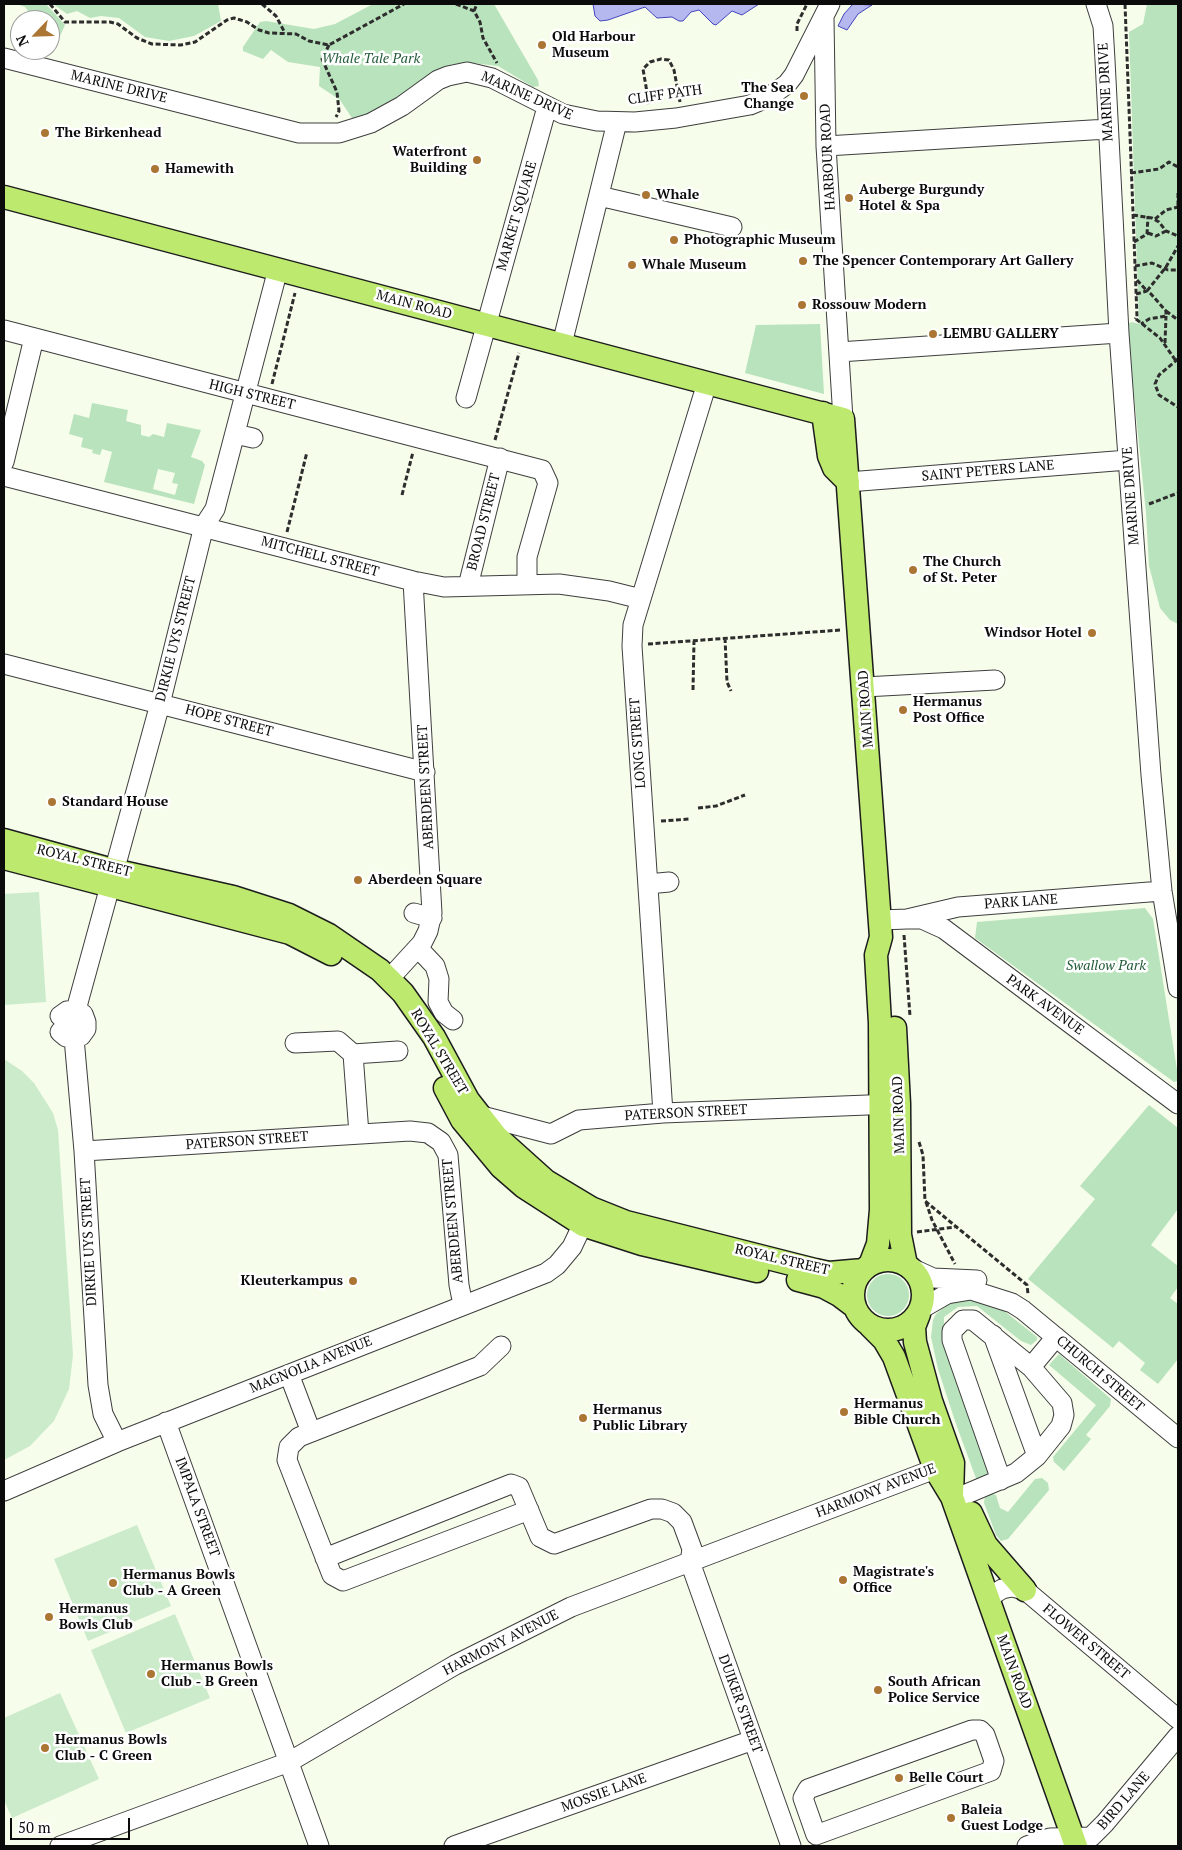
<!DOCTYPE html>
<html>
<head>
<meta charset="utf-8">
<style>
  body { margin:0 }
  #map { position:relative; width:1182px; height:1850px; overflow:hidden; background:#f6fdeb; font-family:"PT Serif",serif }
  canvas { display:block }
  .frame { position:absolute; inset:0; border:5px solid #0b0b0b; pointer-events:none }
  .north { position:absolute; left:10px; top:10px; width:50px; height:50px; box-sizing:border-box; background:#fff; border:1px solid #9d9d9d; border-radius:50%; rotate:246deg; font-size:14px; font-weight:700; line-height:20px; text-align:center; color:#0b0b0b }
  .north::after { content:''; display:block; margin:auto; width:18px; height:22px; background:#ab7533; clip-path:polygon(50% 0,100% 100%,50% 72%,0 100%) }
  .scale { position:absolute; left:10px; top:1818px; width:120px; height:22px; box-sizing:border-box; border:2px solid #0b0b0b; border-top:0; padding-left:6px; font-size:15px; line-height:18px; white-space:nowrap; color:#0b0b0b; -webkit-text-stroke:4px #fff; paint-order:stroke }
</style>
</head>
<body>
<div id="map">
<canvas width="1182" height="1850"></canvas>
<div class="frame"></div>
<div class="north">N</div>
<div class="scale">50 m</div>
</div>
<script>
const c = document.querySelector('canvas').getContext('2d');
c.lineJoin = 'round';
function paint(path, color) {
  c.fillStyle = color;
  c.fill(path, 'evenodd');
}
function toPath(rows) {
  const path = new Path2D();
  for (const r of rows) {
    if (r.length === 3) {
      path.moveTo(r[0] + r[2], r[1]);
      path.arc(r[0], r[1], r[2], 0, 2 * Math.PI);
      continue;
    }
    path.moveTo(r[0], r[1]);
    for (let i = 2; i < r.length; i += 2) path.lineTo(r[i], r[i + 1]);
  }
  return path;
}
function trace(path, color, width, dash) {
  c.strokeStyle = color;
  c.lineWidth = width;
  c.lineCap = dash ? 'butt' : 'round';
  c.setLineDash(dash || []);
  c.stroke(path);
}
function label(font, color, halo, rows, align = 'center') {
  c.font = font + ' "PT Serif",serif';
  c.lineWidth = 5;
  c.setLineDash([]);
  c.textBaseline = 'middle';
  c.strokeStyle = halo;
  c.fillStyle = color;
  for (const [text, x, y, turn = 0] of rows) {
    c.save();
    c.translate(x, y);
    c.rotate((+turn || 0) * Math.PI / 180);
    c.textAlign = isNaN(turn) ? turn : align;
    if (halo) c.strokeText(text, 0, 0);
    c.fillText(text, 0, 0);
    c.restore();
  }
}
const green = toPath([
  [17,4,46,4,65,25,60,36,50,37,50,20,29,20,33,17,25,7],
  [53,4,218,4,221,21,194,36,169,41,145,37,119,18,101,16,90,18,77,11,67,14],
  [373,4,494,4,538,80,539,86,533,87,498,66,472,63,453,64,444,67,379,109,354,121,340,100,319,86,320,67,288,62,271,50,263,59,243,51,243,47,260,22,266,21,314,29,335,24],
  [1147,4,1178,4,1178,624,1170,620,1160,608,1149,566,1146,513,1127,327,1127,324,1132,322,1139,324,1129,32,1143,24],
  [820,324,824,394,745,373,756,325],
  [92,403,128,410,126,421,141,425,141,435,149,437,153,434,164,437,167,423,201,430,191,457,202,461,205,465,194,504,104,482,112,452,102,449,100,455,92,453,93,450,81,447,83,438,69,434,74,414,89,418],
  [158,469,175,473,172,483,178,484,175,495,153,489],
  [1145,908,1153,919,1178,1076,1178,1081,1174,1082,975,938,977,922],
  [1149,1105,1178,1128,1178,1209,1151,1245,1178,1266,1178,1287,1170,1298,1178,1304,1178,1359,1158,1384,1140,1370,1145,1363,1119,1341,1113,1348,1028,1279,1095,1199,1080,1186],
  [888,1295,21],
  [966,1300,980,1301,1003,1310,1037,1337,1037,1340,1031,1345,1021,1341,977,1306,958,1307,944,1317,944,1334,988,1471,987,1476,977,1481,956,1424,938,1369,931,1337,933,1320,936,1314,948,1304],
  [1059,1354,1111,1399,1110,1406,1086,1435,1091,1439,1064,1471,1054,1462,1053,1457,1096,1405,1049,1365],
  [1042,1478,1048,1483,1049,1490,1008,1539,1001,1541,996,1535,984,1503,985,1495,989,1493,996,1495,1000,1508,1008,1512,1035,1479]
]);
const pitch = toPath([
  [39,892,46,1002,4,1005,4,894],
  [4,1059,22,1071,34,1083,53,1113,58,1130,73,1355,69,1389,54,1421,30,1446,4,1460],
  [137,1525,171,1606,88,1641,54,1559],
  [175,1614,210,1698,126,1733,91,1650],
  [60,1693,99,1779,12,1818,4,1800,4,1718]
]);
const water = toPath([
  [593,4,759,4,742,15,732,11,716,25,713,24,699,10,691,12,683,21,679,21,672,17,657,18,645,7,608,20,600,21,595,16,593,4],
  [853,4,872,5,858,14,847,30,838,26,844,14,853,4]
]);
const path = toPath([
  [50,4,65,22,110,22,118,24,137,38,152,44,181,45,195,42,227,20,234,18,247,22,259,30,269,33,296,34,309,41,329,45,404,4],
  [262,4,276,16,285,33],
  [456,4,474,11,480,22,483,38,497,63],
  [1125,4,1137,317,1135,319],
  [474,11,477,4],
  [797,31,797,24,807,4],
  [329,45,322,59,337,92,339,111,336,117],
  [649,104,643,69,650,62,661,59,669,60,674,70,680,102],
  [1131,173,1159,169,1169,162,1178,167],
  [1178,193,1178,207],
  [1133,215,1152,218,1159,222,1166,231,1178,236],
  [1155,219,1166,210,1178,207],
  [1148,233,1156,236,1166,231],
  [1134,242,1147,234,1148,216],
  [1135,266,1152,263,1168,270,1178,270],
  [1137,280,1147,291,1166,267,1178,246],
  [1136,294,1147,291,1151,294,1166,311,1166,316,1149,319,1141,324],
  [1166,311,1178,320],
  [1136,319,1160,338,1176,361],
  [1165,343,1166,316],
  [1178,359,1159,375,1155,384,1159,395,1178,407],
  [272,384,295,293],
  [495,440,519,353],
  [402,495,413,452],
  [1149,504,1178,493],
  [287,532,307,452],
  [725,638,727,682,731,691],
  [648,644,841,630],
  [693,690,694,641],
  [698,808,716,806,745,795],
  [661,821,690,819],
  [904,935,910,1016],
  [919,1142,923,1155,925,1201,1027,1285,1028,1294],
  [926,1202,932,1220,955,1264],
  [917,1232,955,1227]
]);
const minor = toPath([
  [1096,4,1103,26,1105,60,1119,333,1151,775,1162,891,1178,988],
  [824,18,826,146,843,419],
  [4,58,299,133,339,133,371,123,402,106,438,80,448,76,467,72,492,78,563,114,597,121,635,122,676,118,750,105,769,97,787,84,794,75,830,4],
  [826,146,1108,129],
  [599,196,732,227],
  [4,330,542,470,548,483,527,557,527,585],
  [562,344,617,122],
  [839,352,1119,333],
  [466,398,547,107],
  [235,434,253,438],
  [4,462,34,338],
  [4,476,413,581,444,587,559,584,609,591,641,599],
  [848,482,1128,460],
  [468,586,500,458],
  [4,664,425,772],
  [864,687,995,680],
  [648,884,669,882],
  [414,913,432,918],
  [907,919,922,919,944,929,1178,1104],
  [881,920,907,919,958,907,1162,891],
  [418,948,435,966,439,979,438,1002,444,1013,453,1020],
  [389,979,422,943,428,931,432,913,413,581],
  [76,1010,160,704,204,526,215,509,278,269],
  [76,1010,83,1014,86,1022,86,1029,81,1036,74,1038,66,1037,60,1032,72,1024,60,1016,67,1011,76,1010],
  [74,1038,84,1151,98,1385,103,1414,117,1442],
  [295,1043,338,1041,353,1054,359,1134],
  [353,1054,398,1051],
  [663,1113,632,646,633,625,707,383],
  [478,1115,551,1134,579,1120,663,1113,893,1104],
  [84,1151,410,1131,428,1133,441,1142,448,1155,459,1285,463,1305],
  [911,1268,933,1278,977,1280],
  [921,1309,947,1294,971,1290,1012,1303,1023,1310,1178,1438],
  [993,1335,1037,1456],
  [501,1346,480,1366,299,1437,289,1447,287,1460,332,1575,343,1581,529,1510],
  [289,1374,311,1432],
  [166,1422,319,1846],
  [1001,1480,952,1340,952,1331,963,1320,973,1320,1031,1367],
  [4,1491,117,1442,546,1273,557,1265,572,1247,589,1211],
  [964,1495,1016,1473,1037,1456,1061,1426,1064,1415,1062,1403,1031,1367,1056,1337],
  [325,1558,511,1484,519,1487,540,1537,554,1544,651,1509,662,1509,673,1513,682,1522,692,1549,690,1562,791,1846],
  [988,1598,1002,1589,1012,1587,1025,1590,1178,1719],
  [972,1730,980,1730,985,1735,994,1761,991,1771,816,1835,803,1798,808,1789,972,1730],
  [60,1846,289,1762,455,1665,571,1607,948,1464],
  [454,1846,753,1740],
  [1027,1846,1050,1838,1091,1837,1105,1823,1178,1736]
]);
const major = toPath([
  [4,197,843,419,881,937,876,955,880,1023,881,1210,878,1244,870,1265],
  [823,413,829,456,834,468,848,482],
  [4,840,113,870,233,897,289,915,329,935,380,970,403,993,434,1037,468,1100,497,1137,546,1181,591,1208,626,1222,815,1270,829,1273,863,1270],
  [4,858,290,933,331,954],
  [895,1028,899,1104,900,1235,906,1265],
  [445,1088,462,1120,501,1167,524,1187,583,1225,642,1244,757,1271],
  [888,1295,35],
  [798,1280,824,1287,839,1295,855,1307],
  [919,1314,914,1327,915,1342,931,1401,953,1463,952,1497],
  [870,1326,884,1340,894,1357,935,1469,952,1497,1076,1846],
  [971,1513,986,1545,1025,1590]
]);
const markers = [
  [542,45,5,"#ab7533"],
  [804,96,5,"#ab7533"],
  [45,133,5,"#ab7533"],
  [477,160,5,"#ab7533"],
  [155,169,5,"#ab7533"],
  [646,195,5,"#ab7533"],
  [849,198,5,"#ab7533"],
  [674,240,5,"#ab7533"],
  [803,261,5,"#ab7533"],
  [632,265,5,"#ab7533"],
  [802,305,5,"#ab7533"],
  [933,334,5,"#ab7533"],
  [913,570,5,"#ab7533"],
  [1092,633,5,"#ab7533"],
  [903,710,5,"#ab7533"],
  [52,802,5,"#ab7533"],
  [358,880,5,"#ab7533"],
  [353,1281,5,"#ab7533"],
  [844,1412,5,"#ab7533"],
  [583,1418,5,"#ab7533"],
  [843,1580,5,"#ab7533"],
  [113,1583,5,"#ab7533"],
  [49,1617,5,"#ab7533"],
  [151,1674,5,"#ab7533"],
  [878,1690,5,"#ab7533"],
  [45,1748,5,"#ab7533"],
  [899,1778,5,"#ab7533"],
  [951,1818,5,"#ab7533"]
];
const poiNames = [
  ["Old Harbour",552,37],
  ["Museum",552,53],
  ["The Sea",794,88,"right"],
  ["Change",794,104,"right"],
  ["The Birkenhead",55,133],
  ["Waterfront",467,152,"right"],
  ["Building",467,168,"right"],
  ["Hamewith",165,169],
  ["Auberge Burgundy",859,190],
  ["Hotel & Spa",859,206],
  ["Whale",656,195],
  ["Photographic Museum",684,240],
  ["The Spencer Contemporary Art Gallery",813,261],
  ["Whale Museum",642,265],
  ["Rossouw Modern",812,305],
  ["LEMBU GALLERY",943,334],
  ["The Church",923,562],
  ["of St. Peter",923,578],
  ["Windsor Hotel",1082,633,"right"],
  ["Hermanus",913,702],
  ["Post Office",913,718],
  ["Standard House",62,802],
  ["Aberdeen Square",368,880],
  ["Kleuterkampus",343,1281,"right"],
  ["Hermanus",854,1404],
  ["Bible Church",854,1420],
  ["Hermanus",593,1410],
  ["Public Library",593,1426],
  ["Magistrate's",853,1572],
  ["Office",853,1588],
  ["Hermanus Bowls",123,1575],
  ["Club - A Green",123,1591],
  ["Hermanus",59,1609],
  ["Bowls Club",59,1625],
  ["Hermanus Bowls",161,1666],
  ["Club - B Green",161,1682],
  ["South African",888,1682],
  ["Police Service",888,1698],
  ["Hermanus Bowls",55,1740],
  ["Club - C Green",55,1756],
  ["Belle Court",909,1778],
  ["Baleia",961,1810],
  ["Guest Lodge",961,1826]
];
const parkNames = [
  ["Whale Tale Park",371,59],
  ["Swallow Park",1106,966]
];
const streetNames = [
  ["MARINE DRIVE",119,87,14],
  ["MARINE DRIVE",1106,92,-93],
  ["CLIFF PATH",665,95,-8],
  ["MARINE DRIVE",527,96,24],
  ["HARBOUR ROAD",828,157,-93],
  ["MARKET SQUARE",517,216,-74],
  ["MAIN ROAD",414,305,15],
  ["HIGH STREET",252,395,14],
  ["SAINT PETERS LANE",988,471,-5],
  ["MARINE DRIVE",1131,496,-94],
  ["BROAD STREET",484,522,-76],
  ["MITCHELL STREET",320,557,15],
  ["DIRKIE UYS STREET",176,639,-76],
  ["MAIN ROAD",866,709,-94],
  ["HOPE STREET",229,721,15],
  ["LONG STREET",638,743,-94],
  ["ABERDEEN STREET",426,787,-93],
  ["ROYAL STREET",84,861,14],
  ["PARK LANE",1021,902,-4],
  ["PARK AVENUE",1045,1005,36],
  ["ROYAL STREET",439,1052,59],
  ["PATERSON STREET",686,1113,-3],
  ["MAIN ROAD",899,1115,-92],
  ["PATERSON STREET",247,1141,-4],
  ["ABERDEEN STREET",453,1221,-95],
  ["DIRKIE UYS STREET",89,1242,-93],
  ["ROYAL STREET",782,1260,13],
  ["MAGNOLIA AVENUE",311,1365,-22],
  ["CHURCH STREET",1100,1374,40],
  ["HARMONY AVENUE",876,1491,-21],
  ["IMPALA STREET",197,1507,70],
  ["FLOWER STREET",1086,1642,40],
  ["HARMONY AVENUE",501,1643,-27],
  ["MAIN ROAD",1014,1672,70],
  ["DUIKER STREET",740,1704,70],
  ["MOSSIE LANE",604,1793,-20],
  ["BIRD LANE",1124,1801,-49]
];
paint(green, '#b9e3bc');
paint(pitch, '#cbebca');
paint(water, '#b5b7ef');
trace(water, '#4445bd', 1);
trace(minor, '#3e3e3e', 21);
trace(major, '#1c1c1c', 25);
trace(path, '#2d2d2d', 3, [5, 2.5]);
trace(minor, '#fff', 19);
trace(major, '#bee96f', 22);
for (const [x, y, r, color] of markers) {
  const dot = new Path2D();
  dot.arc(x, y, r, 0, 2 * Math.PI);
  c.fillStyle = color;
  c.fill(dot);
  trace(dot, '#fff', 2);
}
label('bold 14px', '#0b0b0b', '#fff', poiNames, 'left');
label('italic 14px', '#235b39', '#fff', parkNames);
label('14px', '#0b0b0b', '#fff', streetNames);
</script>
</body>
</html>
